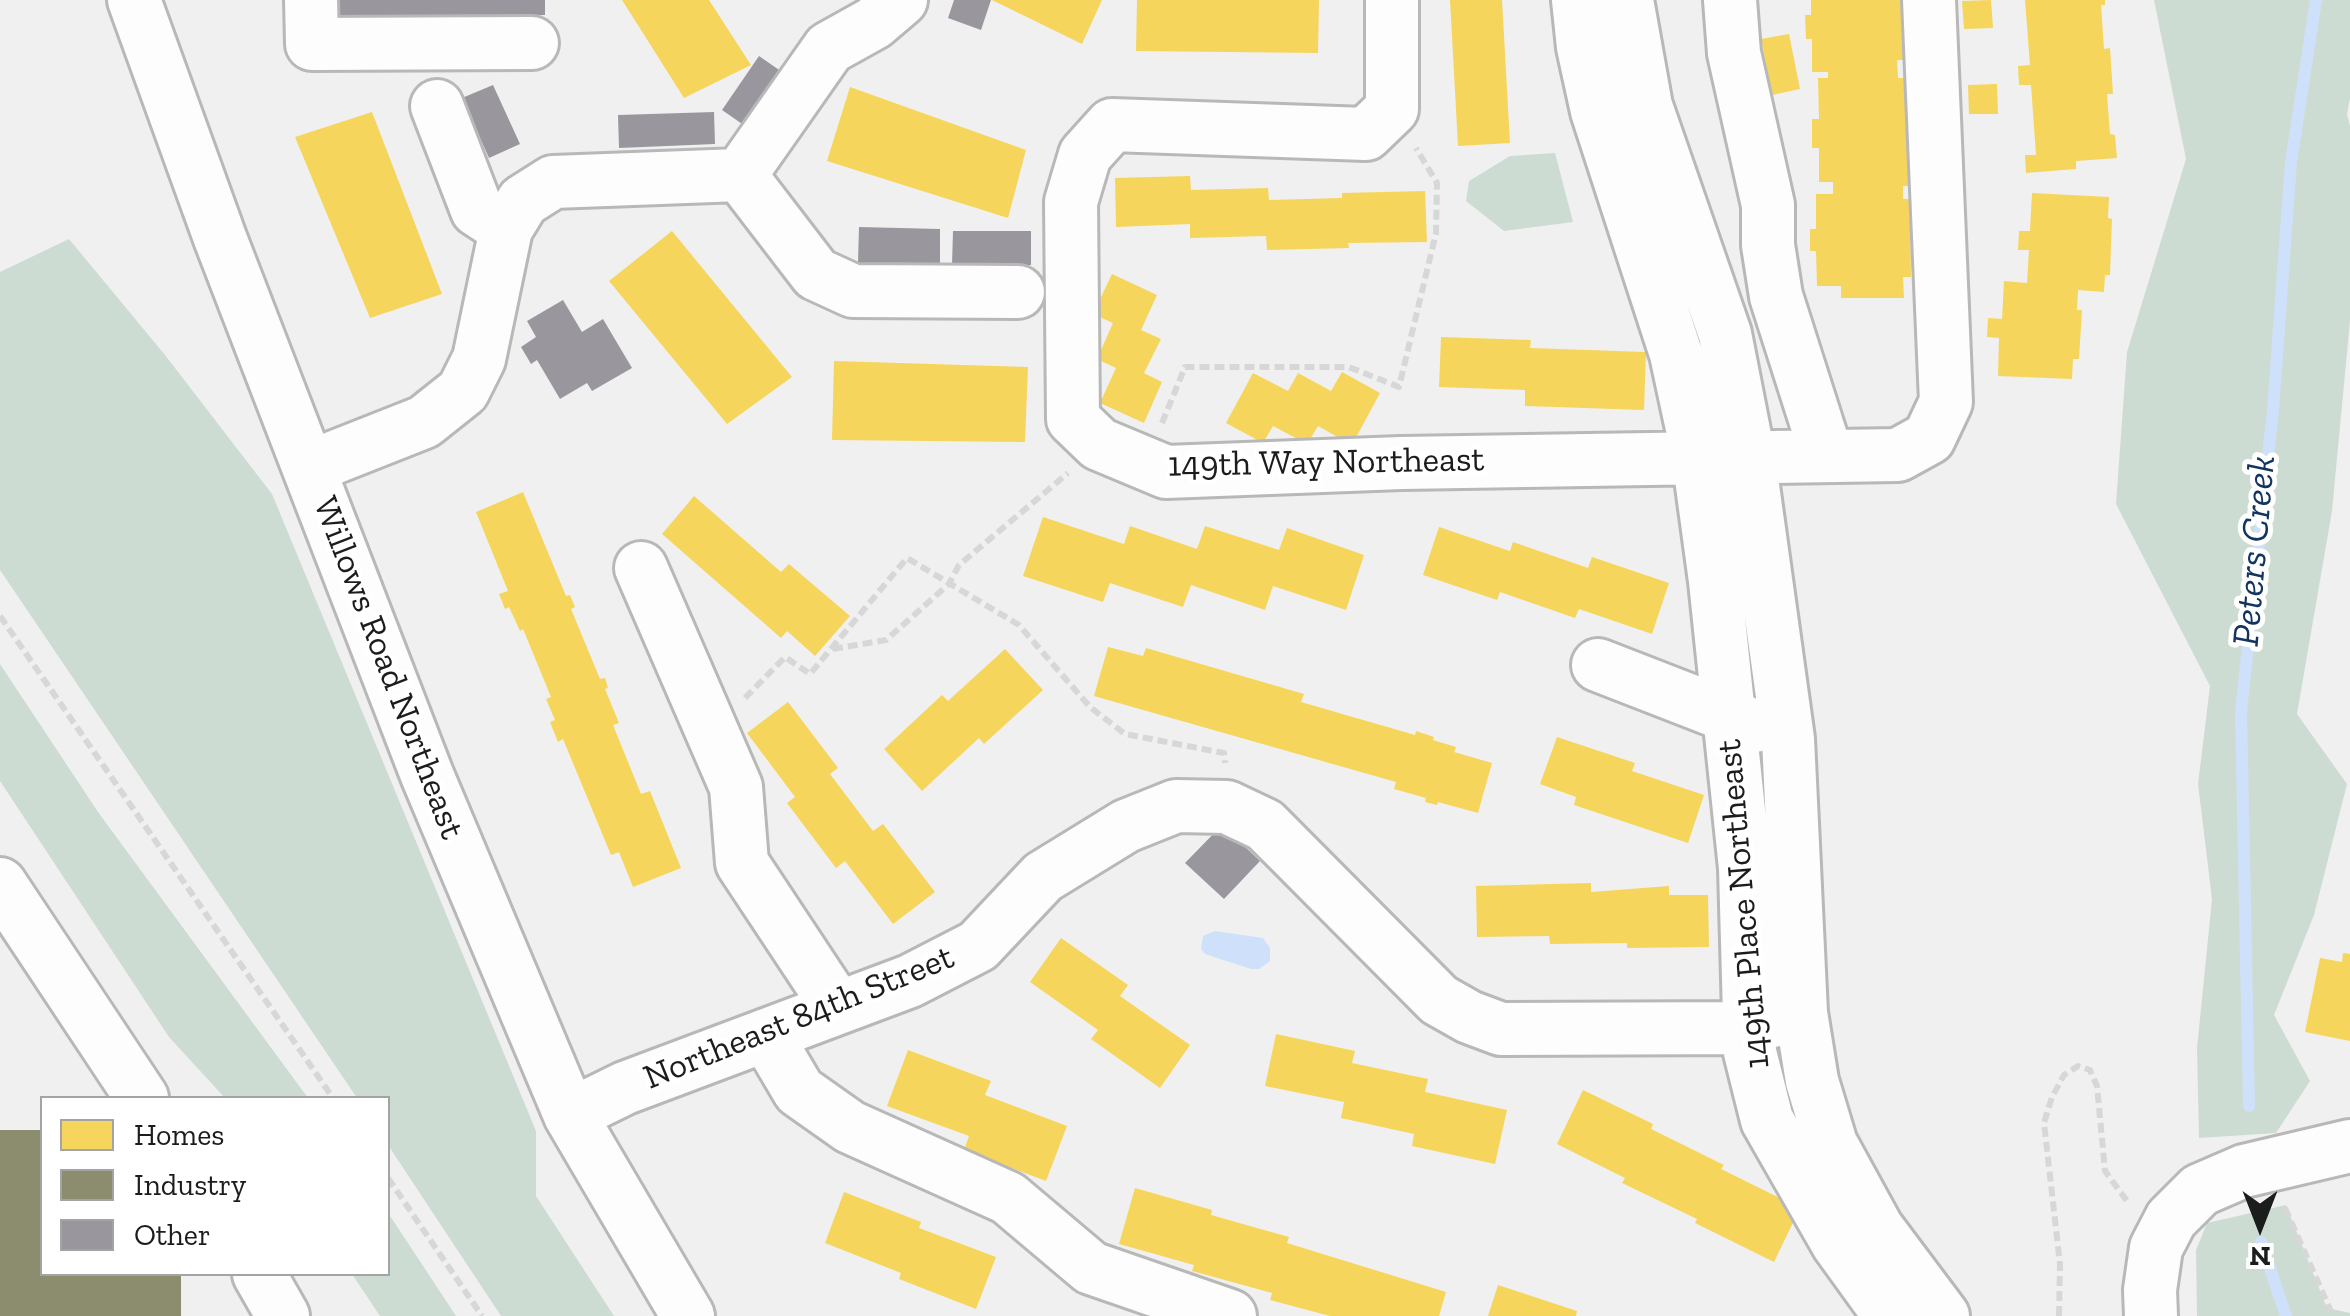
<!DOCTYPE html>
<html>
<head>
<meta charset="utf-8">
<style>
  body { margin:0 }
  #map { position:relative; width:2350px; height:1316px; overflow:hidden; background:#f0f0f0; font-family:"Zilla Slab",serif }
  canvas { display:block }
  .legend { position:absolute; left:40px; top:1096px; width:350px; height:180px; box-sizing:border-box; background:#fff; border:2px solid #a4a4a4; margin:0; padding:12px 18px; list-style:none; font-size:30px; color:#1b1c1c }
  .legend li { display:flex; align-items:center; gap:20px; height:50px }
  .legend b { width:50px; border:2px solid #a4a4a4 }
  .north { position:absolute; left:2210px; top:1176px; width:100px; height:100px; -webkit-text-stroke:8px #fff; paint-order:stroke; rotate:180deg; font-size:28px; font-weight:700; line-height:40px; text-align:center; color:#1b1c1c }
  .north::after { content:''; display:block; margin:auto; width:35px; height:45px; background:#1b1c1c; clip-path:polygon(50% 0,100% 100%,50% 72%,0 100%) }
</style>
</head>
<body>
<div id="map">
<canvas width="2350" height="1316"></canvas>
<ul class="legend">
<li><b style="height:28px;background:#f6d55c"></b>Homes</li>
<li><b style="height:28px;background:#8c8c6e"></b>Industry</li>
<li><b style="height:28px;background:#9a969d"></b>Other</li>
</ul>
<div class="north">N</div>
</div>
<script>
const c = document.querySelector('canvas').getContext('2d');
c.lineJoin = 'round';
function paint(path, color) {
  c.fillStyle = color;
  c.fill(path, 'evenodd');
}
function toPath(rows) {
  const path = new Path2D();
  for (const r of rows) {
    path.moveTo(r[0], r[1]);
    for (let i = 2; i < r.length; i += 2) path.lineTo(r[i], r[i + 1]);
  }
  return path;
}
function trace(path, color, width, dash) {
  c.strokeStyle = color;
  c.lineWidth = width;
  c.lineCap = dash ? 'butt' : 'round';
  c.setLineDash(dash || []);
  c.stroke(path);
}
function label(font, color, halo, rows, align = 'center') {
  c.font = font + ' "Zilla Slab",serif';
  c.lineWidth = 10;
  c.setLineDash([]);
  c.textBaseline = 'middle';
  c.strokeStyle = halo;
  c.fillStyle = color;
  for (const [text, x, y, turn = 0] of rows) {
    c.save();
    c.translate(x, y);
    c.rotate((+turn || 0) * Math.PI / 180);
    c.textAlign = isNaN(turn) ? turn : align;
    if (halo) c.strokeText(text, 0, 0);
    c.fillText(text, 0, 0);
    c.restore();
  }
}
const green = toPath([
  [2154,0,2350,0,2350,98,2347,114,2350,126,2350,321,2332,511,2297,714,2347,784,2314,915,2274,1015,2310,1081,2276,1133,2199,1138,2197,1048,2212,899,2198,784,2210,686,2116,504,2127,352,2186,159],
  [1555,153,1573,222,1504,231,1466,201,1469,181,1510,156],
  [69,239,165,355,272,494,536,1131,536,1196,614,1316,501,1316,388,1145,388,1098,357,1098,0,570,0,272],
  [0,664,98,812,308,1098,225,1098,169,1037,0,781],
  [2286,1205,2327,1308,2350,1313,2350,1316,2197,1316,2196,1250,2207,1223],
  [388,1213,406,1240,456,1316,380,1316,352,1274,388,1274]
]);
const water = toPath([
  [1215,931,1263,938,1270,948,1270,961,1259,969,1251,969,1205,954,1201,949,1203,936]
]);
const homes = toPath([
  [622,0,709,0,751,65,684,98],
  [992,0,1102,0,1082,44],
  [1137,0,1319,0,1318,53,1136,51],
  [1450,0,1502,0,1510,143,1458,146],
  [1811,0,1902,0,1903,60,1897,60,1898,78,1906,78,1906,94,1915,94,1916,166,1908,166,1908,186,1903,186,1903,199,1910,199,1911,277,1903,277,1904,298,1841,298,1841,286,1817,286,1816,251,1810,251,1810,229,1816,229,1816,194,1833,194,1833,182,1819,182,1819,148,1812,148,1812,119,1819,119,1818,78,1828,78,1828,72,1812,72,1812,39,1806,39,1805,15,1811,15],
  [1991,0,1993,28,1964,29,1962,1],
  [2025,0,2105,0,2105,5,2101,5,2104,49,2110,48,2113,94,2107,94,2110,134,2115,135,2117,158,2076,161,2076,169,2026,173,2025,155,2036,155,2031,85,2019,85,2018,66,2030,65],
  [1789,34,1800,89,1772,95,1761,39],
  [1997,84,1998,114,1969,114,1968,85],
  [850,87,1026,150,1008,218,827,161],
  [372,112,442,294,370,318,295,137],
  [1190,176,1191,190,1268,188,1269,200,1342,198,1342,193,1425,191,1427,242,1348,243,1349,248,1267,250,1266,236,1190,238,1190,224,1116,227,1115,178],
  [2032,193,2109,197,2108,218,2112,219,2110,275,2105,275,2104,292,2078,290,2077,310,2082,310,2079,359,2073,359,2072,379,1998,376,1999,338,1987,337,1988,318,2002,319,2004,281,2027,283,2029,250,2018,250,2019,231,2030,231],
  [672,231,792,377,727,424,609,281],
  [1112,274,1157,295,1141,330,1161,339,1144,373,1162,382,1144,423,1100,403,1116,368,1097,359,1113,323,1093,314],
  [1441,337,1531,340,1530,348,1646,352,1644,410,1525,406,1525,390,1439,387],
  [834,361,1028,367,1025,442,832,440],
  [1342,372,1380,393,1352,445,1318,426,1307,444,1273,426,1263,443,1226,423,1253,373,1288,391,1298,373,1331,391],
  [523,492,566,596,570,595,575,607,571,609,600,679,605,678,608,688,605,689,619,723,613,725,641,794,650,791,681,868,633,887,619,852,611,855,563,739,558,742,550,722,555,720,546,699,551,697,523,629,520,631,509,607,505,609,499,594,508,591,476,512],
  [694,496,781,572,789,564,850,616,815,656,787,631,781,638,662,534],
  [1043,517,1124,544,1130,526,1197,549,1205,526,1279,550,1287,528,1364,555,1346,610,1273,586,1265,610,1191,585,1183,607,1110,583,1103,602,1023,576],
  [1439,527,1510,551,1513,542,1588,568,1592,557,1669,583,1652,634,1579,609,1575,618,1500,592,1497,600,1423,575],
  [1108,647,1143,656,1146,648,1304,694,1301,702,1415,735,1416,731,1434,737,1433,740,1456,747,1454,752,1492,763,1478,813,1438,802,1437,805,1425,802,1426,798,1394,789,1396,782,1094,696],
  [1005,649,1043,690,984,744,979,738,922,791,884,749,942,695,948,701],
  [788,702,838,768,830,774,873,831,883,824,935,892,893,924,845,861,836,868,787,803,795,797,747,733],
  [1557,737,1635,763,1632,771,1704,795,1688,843,1574,805,1576,797,1540,784],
  [1591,883,1591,892,1669,886,1669,895,1708,895,1709,947,1627,948,1627,943,1550,944,1549,936,1477,937,1476,886],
  [1061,938,1128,985,1120,996,1190,1045,1160,1088,1091,1039,1098,1030,1030,982],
  [2343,953,2350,954,2350,1041,2305,1032,2320,958,2342,962],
  [1276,1034,1355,1051,1352,1063,1428,1079,1425,1092,1507,1110,1495,1164,1412,1146,1414,1134,1341,1118,1344,1102,1265,1086],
  [908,1050,991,1081,985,1095,1067,1126,1046,1181,964,1150,969,1136,887,1106],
  [1583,1090,1653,1124,1651,1129,1724,1165,1721,1169,1800,1208,1774,1262,1695,1223,1697,1219,1622,1183,1625,1178,1557,1144],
  [1135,1188,1212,1210,1211,1215,1289,1237,1287,1243,1446,1292,1439,1316,1330,1316,1270,1300,1272,1293,1192,1271,1194,1265,1119,1244],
  [844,1192,921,1222,919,1228,996,1257,976,1309,899,1279,901,1273,825,1243],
  [1498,1285,1577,1311,1576,1316,1488,1316]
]);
const industry = toPath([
  [0,1130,42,1130,42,1274,181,1274,181,1316,0,1316]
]);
const stream = toPath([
  [2249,1106,2241,712,2273,410,2291,162,2316,0],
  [2261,1242,2286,1316]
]);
const building = toPath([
  [334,0,545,0,545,15,334,19],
  [954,0,991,0,981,30,948,18],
  [759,56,785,74,748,128,722,110],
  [493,85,520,144,489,158,462,98],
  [714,112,715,144,619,148,618,115],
  [859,227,940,229,940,264,858,263],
  [953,231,1031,231,1031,265,952,265],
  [563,300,582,332,603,319,632,368,592,391,587,383,560,399,537,360,531,364,521,347,536,337,527,321],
  [1222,825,1260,861,1224,899,1185,863]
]);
const path = toPath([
  [1162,423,1185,367,1349,367,1399,387,1436,233,1437,183,1416,148],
  [0,616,333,1098],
  [833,649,886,640,949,584,959,565,1068,473],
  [745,698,785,657,810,674,907,558,1019,625,1090,707,1125,734,1224,753,1225,763],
  [388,1178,482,1316],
  [2285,1208,2333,1316],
  [2059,1316,2060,1264,2044,1123,2052,1097,2064,1075,2078,1066,2090,1070,2097,1086,2105,1171,2127,1201]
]);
const minor = toPath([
  [134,0,220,238,427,775,570,1115,688,1316],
  [311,0,312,44,532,43],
  [1392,0,1392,109,1366,134,1112,125,1085,155,1071,202,1073,419,1099,444,1166,472,1401,463,1898,455,1929,438,1946,402,1929,0],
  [1578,0,1583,47,1597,111,1676,354,1698,456,1715,581,1745,868,1750,1052,1767,1120,1838,1244,1890,1316],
  [1627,0,1646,106,1725,334,1749,457,1788,739,1801,1013,1812,1081,1831,1144,1877,1228,1943,1316],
  [1730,0,1734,53,1768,205,1768,245,1776,296,1827,456],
  [437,106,477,210,506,229],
  [740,175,816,274,853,291,1018,292],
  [310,467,424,422,463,391,479,359,506,229,523,201,553,182,740,175,829,48,874,23,901,0],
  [641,568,736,787,742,863,838,1008],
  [1598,665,1755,726],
  [0,884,142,1098],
  [766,1035,799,1091,850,1127,1008,1198,1091,1268,1230,1316],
  [570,1115,625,1088,910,981,978,946,1043,877,1126,826,1176,806,1227,807,1265,825,1439,1000,1469,1017,1501,1029,1747,1028,1801,1013],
  [259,1274,283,1316],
  [2151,1316,2150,1290,2156,1248,2171,1219,2200,1190,2244,1171,2350,1146]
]);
const streetNames = [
  ["149th Way Northeast",1326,463,-1],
  ["Willows Road Northeast",388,668,69],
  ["149th Place Northeast",1744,904,-95],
  ["Northeast 84th Street",799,1018,-22]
];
const waterNames = [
  ["Peters Creek",2255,551,-85]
];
paint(green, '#cddcd2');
paint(water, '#cfe1fa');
paint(homes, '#f6d55c');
paint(industry, '#8c8c6e');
trace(stream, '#cfe1fa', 12);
paint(building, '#9a969d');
trace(minor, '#b8b8b8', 58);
trace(path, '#d7d7d7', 6, [10, 5]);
trace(minor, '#fdfdfd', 52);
label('35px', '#1b1c1c', '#fff', streetNames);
label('italic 38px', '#123460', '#fff', waterNames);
</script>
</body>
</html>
